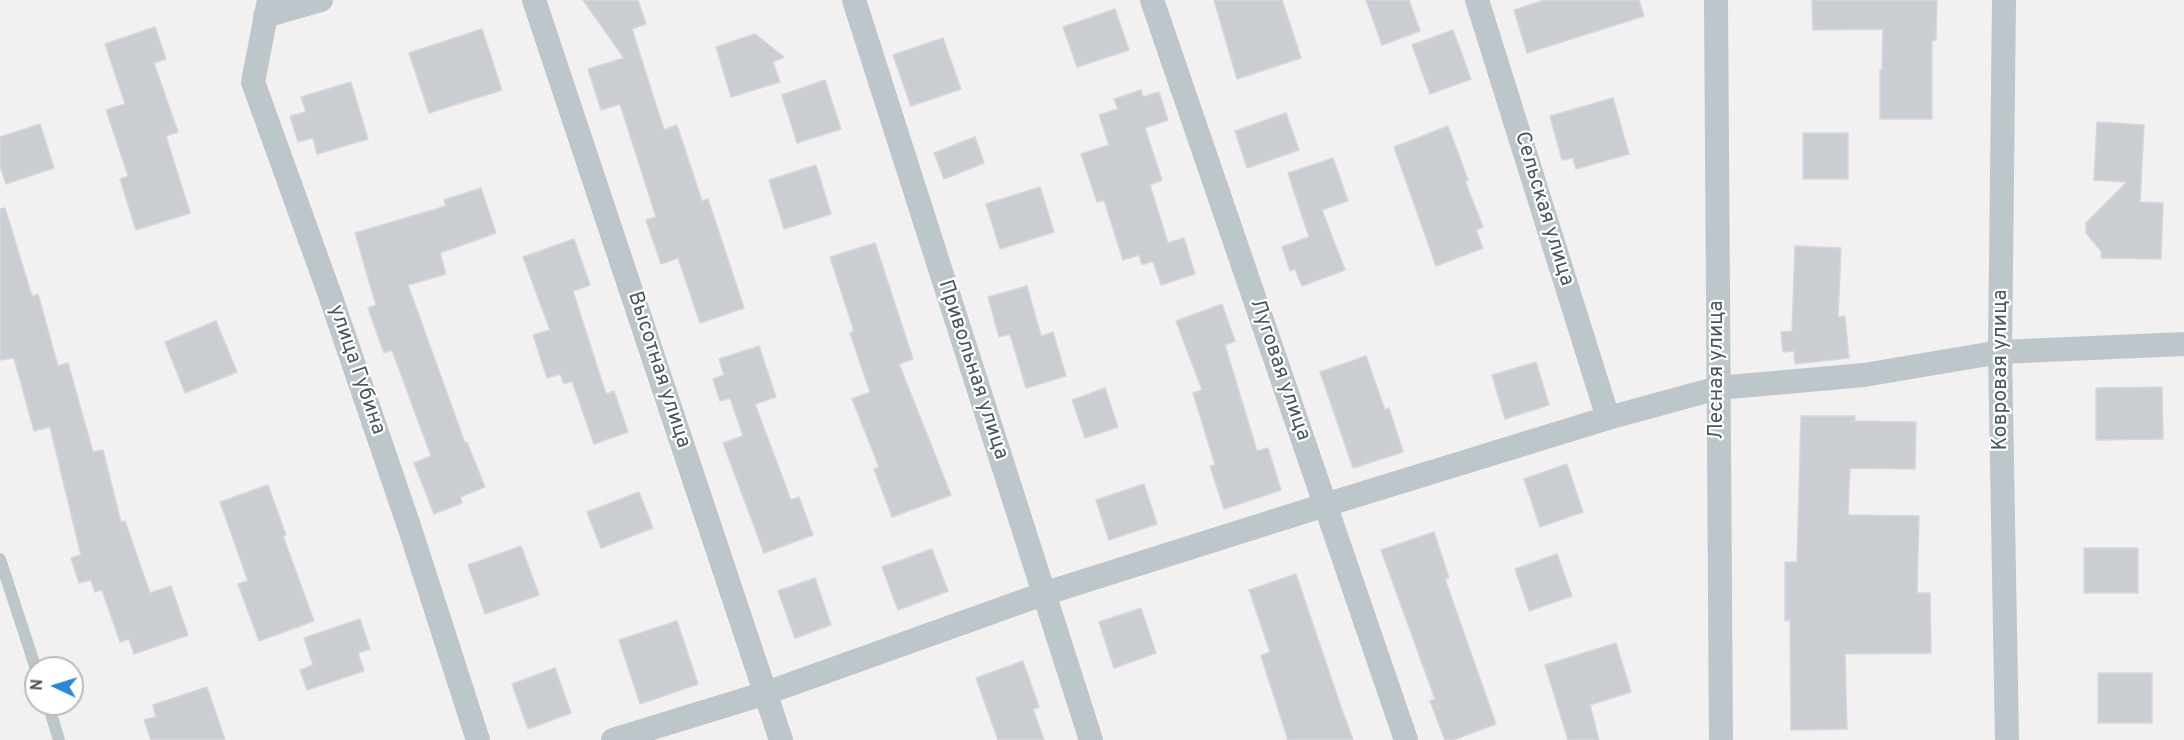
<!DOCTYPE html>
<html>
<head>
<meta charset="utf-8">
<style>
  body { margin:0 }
  #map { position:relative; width:2184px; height:740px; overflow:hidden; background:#f2f0f1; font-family:Overpass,sans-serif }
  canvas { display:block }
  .north { position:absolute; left:24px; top:656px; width:60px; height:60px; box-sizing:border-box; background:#fff; border:2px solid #b7bbbe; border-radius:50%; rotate:274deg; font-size:16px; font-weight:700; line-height:24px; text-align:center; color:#4a555c }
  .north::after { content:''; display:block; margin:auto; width:21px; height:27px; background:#2a87d2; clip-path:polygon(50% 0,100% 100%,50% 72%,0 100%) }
</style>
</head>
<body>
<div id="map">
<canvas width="2184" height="740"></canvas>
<div class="north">N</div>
</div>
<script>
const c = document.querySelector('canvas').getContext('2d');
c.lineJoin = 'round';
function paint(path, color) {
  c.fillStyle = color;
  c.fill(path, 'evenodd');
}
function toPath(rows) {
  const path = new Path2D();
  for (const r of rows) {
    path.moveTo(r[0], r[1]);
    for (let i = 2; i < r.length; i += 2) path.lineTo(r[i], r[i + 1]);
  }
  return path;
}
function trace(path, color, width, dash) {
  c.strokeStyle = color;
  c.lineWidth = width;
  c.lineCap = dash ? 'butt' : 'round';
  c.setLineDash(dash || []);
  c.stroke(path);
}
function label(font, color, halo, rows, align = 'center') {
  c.font = font + ' Overpass,sans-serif';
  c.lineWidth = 4.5;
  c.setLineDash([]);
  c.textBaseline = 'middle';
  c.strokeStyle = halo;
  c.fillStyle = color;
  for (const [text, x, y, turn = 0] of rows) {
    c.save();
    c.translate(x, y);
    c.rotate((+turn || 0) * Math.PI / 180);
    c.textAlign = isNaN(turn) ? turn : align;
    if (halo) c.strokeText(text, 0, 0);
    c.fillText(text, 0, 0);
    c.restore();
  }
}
const building = toPath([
  [583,0,638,0,646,24,632,29,664,130,677,125,702,201,708,199,744,308,700,323,678,258,661,264,646,220,656,217,620,104,601,110,588,69,624,58,583,0],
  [1214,0,1282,0,1301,58,1237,79,1214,0],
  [1366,0,1409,0,1420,31,1382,45,1366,0],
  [1545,0,1639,0,1644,16,1527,53,1514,10,1545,0],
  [1812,0,1937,0,1936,40,1932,40,1932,119,1880,119,1880,70,1882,70,1883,29,1813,30,1812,0],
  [1115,9,1129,50,1077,67,1063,27,1115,9],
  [155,27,166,59,154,63,178,132,166,136,190,213,136,230,120,179,128,176,106,110,125,104,105,44,155,27],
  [482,29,502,90,429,113,409,53,482,29],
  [1453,30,1471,79,1430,94,1412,45,1453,30],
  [755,34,784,57,773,62,780,82,731,97,716,47,755,34],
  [943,38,961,89,911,106,893,55,943,38],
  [825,80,841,129,797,143,782,95,825,80],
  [351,82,368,139,317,154,313,138,298,142,290,116,306,112,301,97,351,82],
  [1141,90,1143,97,1159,92,1168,120,1145,128,1162,180,1150,185,1168,243,1184,238,1195,274,1161,285,1153,261,1142,265,1139,255,1123,260,1104,200,1097,202,1081,154,1109,145,1099,115,1118,109,1114,99,1141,90],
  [1613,98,1629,154,1576,169,1573,158,1562,160,1550,116,1613,98],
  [1286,113,1299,150,1247,168,1235,131,1286,113],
  [2097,122,2144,125,2140,202,2163,203,2161,259,2101,258,2101,251,2086,233,2086,223,2127,182,2094,180,2097,122],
  [40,124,54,168,6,184,0,166,0,137,40,124],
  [1448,126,1468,180,1465,181,1483,227,1476,230,1483,248,1436,266,1394,147,1448,126],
  [1803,133,1848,133,1848,179,1803,179,1803,133],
  [975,137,984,163,944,179,934,153,975,137],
  [1333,158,1348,201,1322,210,1345,270,1302,286,1295,269,1290,271,1282,247,1309,237,1288,173,1333,158],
  [816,165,831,214,784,229,769,180,816,165],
  [1040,187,1054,232,1000,249,986,204,1040,187],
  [481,188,496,233,440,253,446,274,408,285,465,443,467,442,485,487,460,497,462,503,434,514,414,463,431,456,392,350,384,353,368,308,376,305,355,233,446,206,444,200,481,188],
  [5,208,32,296,38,294,58,366,68,363,93,452,103,450,121,522,125,521,150,593,171,586,188,635,134,654,129,639,120,642,102,590,95,592,91,580,79,583,71,558,81,555,50,427,34,431,14,358,0,360,0,209,5,208],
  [574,239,590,285,573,291,606,394,614,391,628,432,594,444,572,381,564,384,560,374,547,378,533,335,550,330,523,257,574,239],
  [875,243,913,359,899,364,951,495,892,517,874,469,879,467,852,399,870,392,850,333,854,331,830,257,875,243],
  [1795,246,1841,248,1838,317,1845,316,1849,358,1795,364,1794,351,1783,352,1781,332,1792,331,1795,246],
  [1027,286,1041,336,1053,332,1066,376,1026,388,1010,334,999,337,988,297,1027,286],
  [1222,304,1235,341,1225,345,1257,451,1268,448,1281,490,1224,509,1210,466,1215,465,1193,393,1202,390,1176,321,1222,304],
  [216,321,237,372,185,393,165,342,216,321],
  [759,346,776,397,755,404,791,500,799,497,813,535,764,553,723,443,743,436,730,398,720,401,713,379,724,375,719,359,759,346],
  [1366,356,1385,410,1389,408,1403,452,1353,468,1320,372,1366,356],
  [1536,362,1549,405,1505,419,1492,375,1536,362],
  [2162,387,2163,439,2096,440,2096,388,2162,387],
  [1105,388,1118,427,1085,438,1072,400,1105,388],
  [1801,416,1855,416,1855,421,1916,422,1915,469,1850,468,1848,515,1919,516,1917,593,1930,593,1931,653,1845,654,1847,729,1791,730,1790,620,1785,621,1785,562,1797,562,1801,416],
  [1567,464,1583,512,1540,527,1524,479,1567,464],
  [1144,484,1157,524,1109,540,1096,500,1144,484],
  [268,485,286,535,283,536,314,621,259,641,238,584,248,581,220,502,268,485],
  [639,492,653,528,601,548,587,512,639,492],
  [1434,532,1449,578,1445,579,1496,724,1453,740,1445,740,1430,701,1435,699,1381,550,1434,532],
  [521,546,539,595,485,614,468,565,521,546],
  [2084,548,2138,548,2138,593,2084,593,2084,548],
  [932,549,948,591,898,610,882,567,932,549],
  [1557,554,1572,596,1529,611,1515,569,1557,554],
  [1296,574,1341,707,1353,740,1288,740,1261,656,1270,652,1249,590,1296,574],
  [815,578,831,625,795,638,778,591,815,578],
  [1141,608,1156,653,1114,668,1099,622,1141,608],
  [360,619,370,649,358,653,364,671,307,690,300,670,313,665,304,638,360,619],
  [677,621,698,684,640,704,619,640,677,621],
  [1616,643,1631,692,1590,705,1599,740,1568,740,1545,665,1616,643],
  [1023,661,1039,707,1033,709,1044,740,998,740,976,678,1023,661],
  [555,668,571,713,528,729,512,684,555,668],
  [2098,673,2152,673,2152,723,2098,723,2098,673],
  [207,687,225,740,151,740,144,720,156,717,153,705,207,687]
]);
const lane = toPath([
  [0,559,36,669],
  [48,704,59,740]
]);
const street = toPath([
  [269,0,253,82,330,295,410,529,478,740],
  [534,0,781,740],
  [854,0,1091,740],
  [1152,0,1406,740],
  [1477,0,1608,418],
  [1716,0,1721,740],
  [2004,0,2000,352,2007,740],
  [265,16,321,0],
  [613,740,766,693,1043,594,1325,505,1608,418,1718,388,1864,375,2000,352,2184,344]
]);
const streetNames = [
  ["Сельская улица",1543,209,73],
  ["улица Губина",356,370,71],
  ["Высотная улица",658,370,72],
  ["Привольная улица",972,370,72],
  ["Луговая улица",1279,370,71],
  ["Лесная улица",1718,370,-90],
  ["Ковровая улица",2002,370,-90]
];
paint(building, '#cacdd2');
trace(building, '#d5d7db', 1.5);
trace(lane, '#bdc6cb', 12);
trace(street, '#bdc6cb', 24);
label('21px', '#4a555c', '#fff', streetNames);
</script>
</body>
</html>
